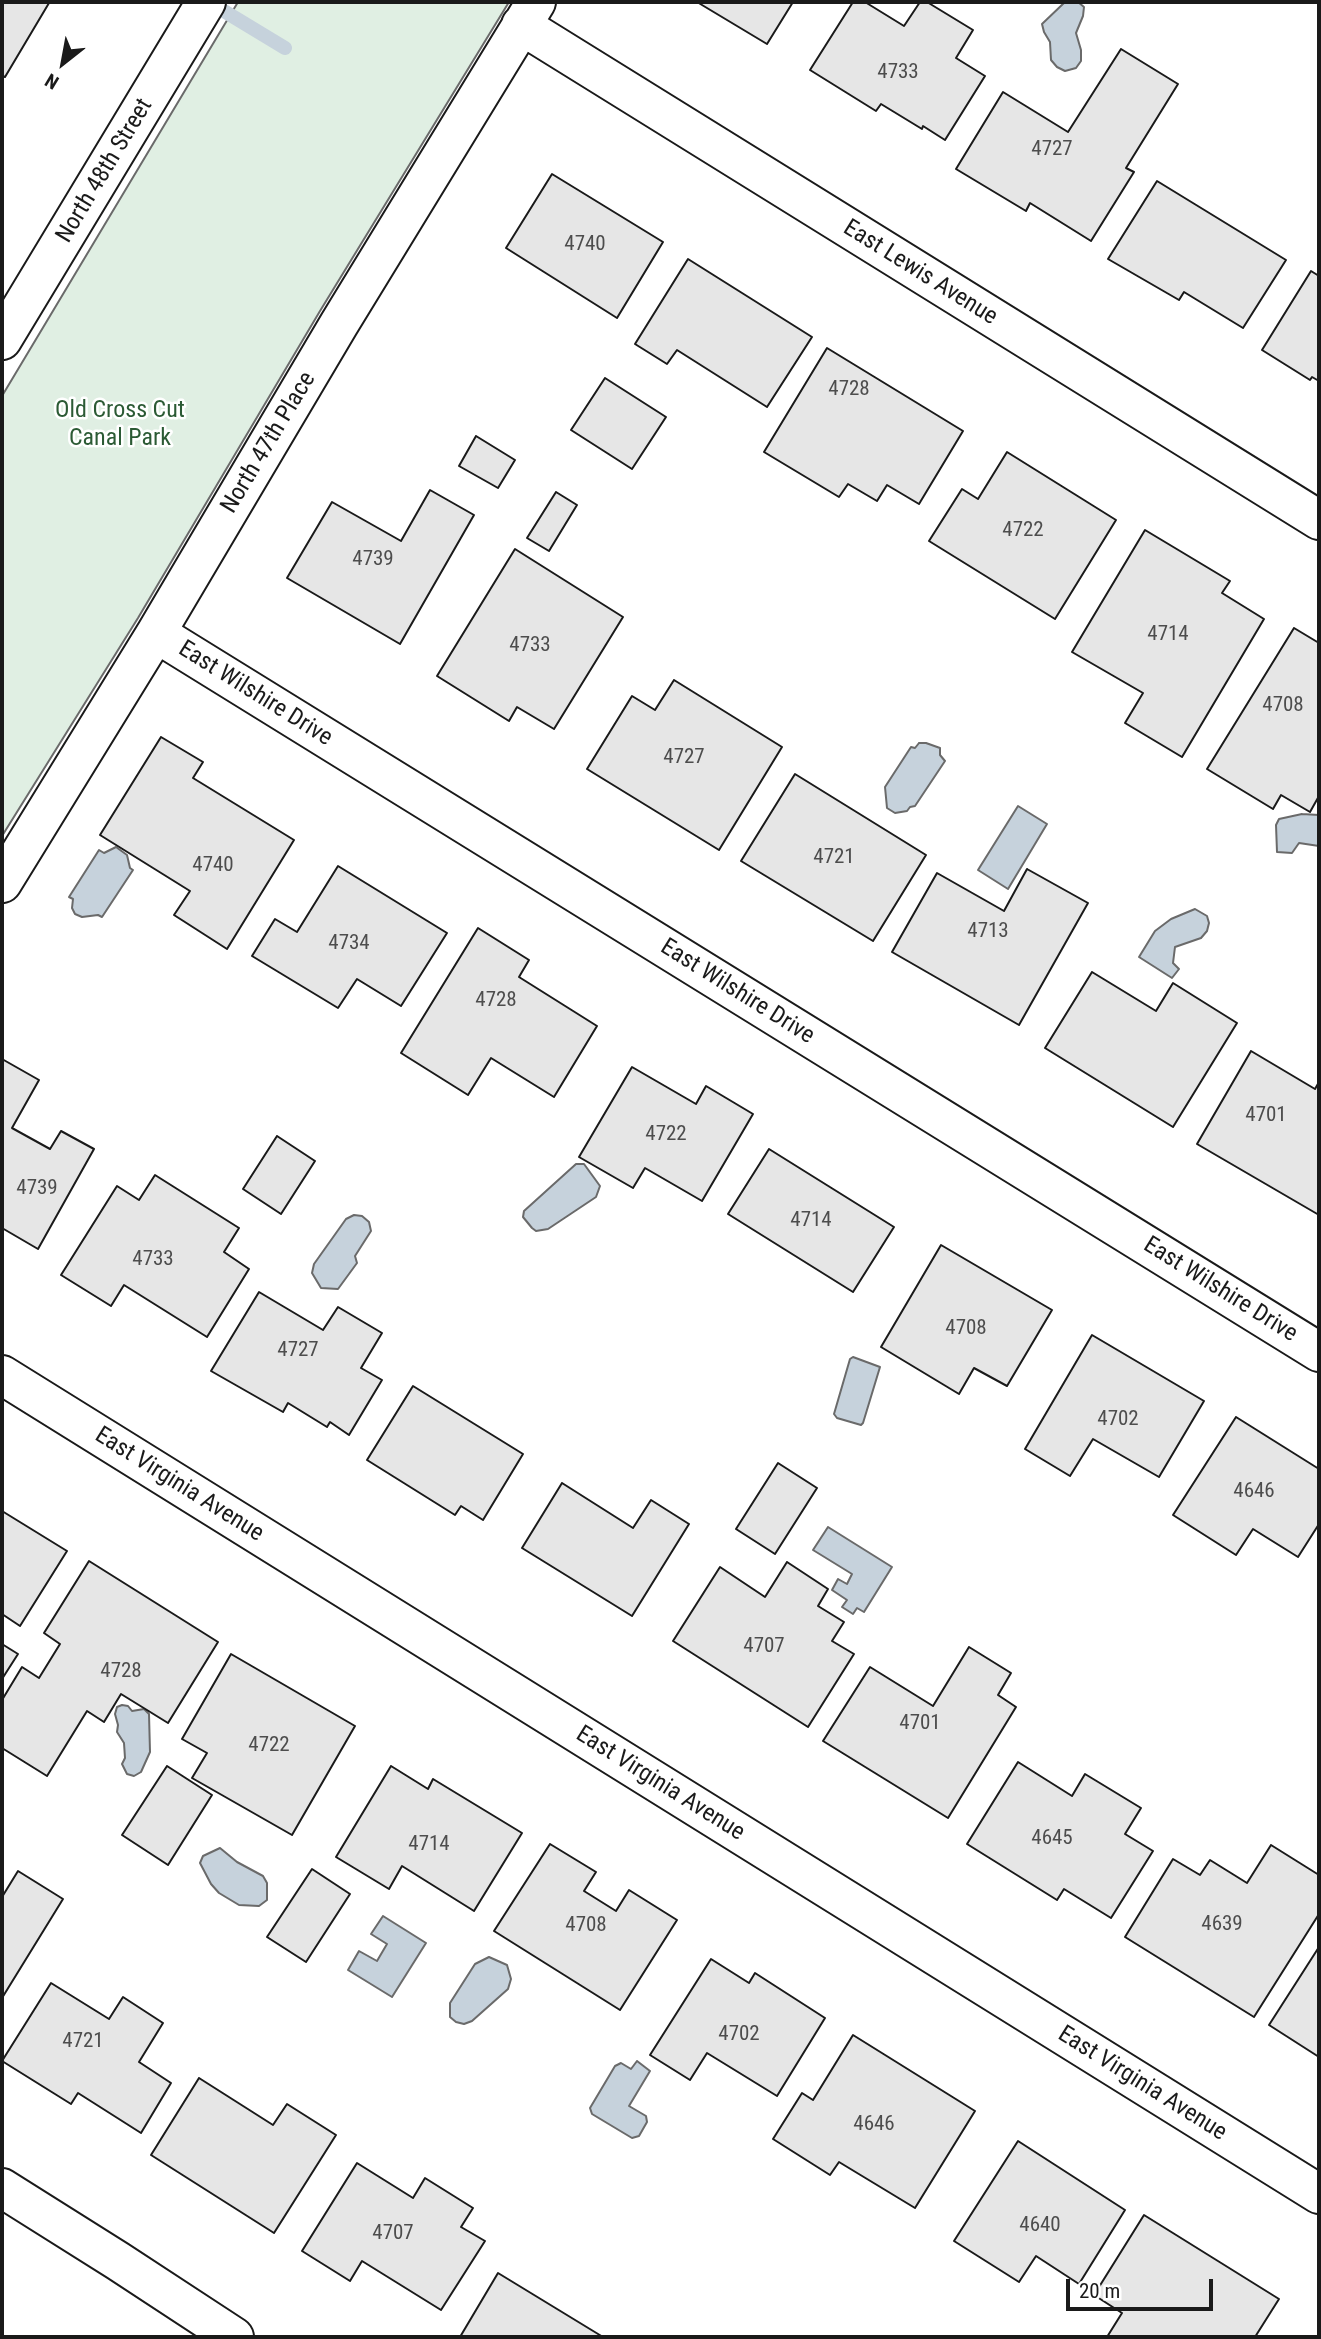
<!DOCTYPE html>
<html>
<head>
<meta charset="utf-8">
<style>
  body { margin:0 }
  #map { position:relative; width:1321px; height:2339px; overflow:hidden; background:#fff; font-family:"Roboto Condensed",sans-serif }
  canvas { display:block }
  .frame { position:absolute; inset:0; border:4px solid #1a1a1a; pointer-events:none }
  .north { position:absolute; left:28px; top:28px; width:70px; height:70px; -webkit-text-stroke:5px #fff; paint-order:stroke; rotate:211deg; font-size:19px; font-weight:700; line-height:28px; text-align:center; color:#1a1a1a }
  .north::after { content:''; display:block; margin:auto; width:24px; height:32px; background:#1a1a1a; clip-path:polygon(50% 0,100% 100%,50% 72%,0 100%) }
  .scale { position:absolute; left:1066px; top:2279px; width:147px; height:32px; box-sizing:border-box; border:4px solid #1a1a1a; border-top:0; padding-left:9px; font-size:21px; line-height:24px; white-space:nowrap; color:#1a1a1a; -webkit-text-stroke:5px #fff; paint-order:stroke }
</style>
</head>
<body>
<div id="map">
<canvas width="1321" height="2339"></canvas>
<div class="frame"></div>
<div class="north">N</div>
<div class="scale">20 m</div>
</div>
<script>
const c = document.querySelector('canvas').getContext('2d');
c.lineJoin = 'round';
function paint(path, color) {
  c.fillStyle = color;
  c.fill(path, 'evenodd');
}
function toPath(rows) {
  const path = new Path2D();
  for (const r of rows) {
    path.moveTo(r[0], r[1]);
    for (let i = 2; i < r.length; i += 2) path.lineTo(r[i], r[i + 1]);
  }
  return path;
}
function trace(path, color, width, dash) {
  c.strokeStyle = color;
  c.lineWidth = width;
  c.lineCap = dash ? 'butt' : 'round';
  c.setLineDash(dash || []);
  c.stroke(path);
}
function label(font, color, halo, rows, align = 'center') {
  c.font = font + ' "Roboto Condensed",sans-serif';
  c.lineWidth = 5;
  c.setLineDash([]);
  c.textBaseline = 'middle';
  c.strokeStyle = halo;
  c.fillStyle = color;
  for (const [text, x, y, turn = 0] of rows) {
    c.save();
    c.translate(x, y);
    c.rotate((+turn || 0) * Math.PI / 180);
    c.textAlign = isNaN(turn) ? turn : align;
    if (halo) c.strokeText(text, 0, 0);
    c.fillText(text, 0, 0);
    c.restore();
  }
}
const green = toPath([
  [238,2,509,2,320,311,138,618,2,836,2,396,238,2]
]);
const water = toPath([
  [1065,2,1078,2,1084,7,1083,16,1076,33,1081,50,1081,61,1076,68,1065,71,1057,67,1051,60,1050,42,1044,32,1042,24,1065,2],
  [919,743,926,743,940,748,940,755,945,761,915,806,910,807,907,811,895,813,887,808,885,787,911,747,915,748,919,743],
  [1018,806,1047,824,1008,889,978,870,1018,806],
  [1302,814,1319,815,1319,846,1299,843,1292,853,1277,852,1276,825,1279,819,1302,814],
  [116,847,127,855,130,868,133,870,102,917,98,915,82,917,75,914,72,908,73,899,69,897,99,850,104,853,116,847],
  [1195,909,1207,916,1209,923,1207,931,1201,938,1175,947,1173,963,1179,969,1172,978,1139,957,1155,931,1171,919,1195,909],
  [576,1164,584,1164,600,1186,596,1197,548,1229,536,1231,532,1228,523,1217,524,1211,576,1164],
  [354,1215,362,1216,369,1222,371,1231,355,1256,357,1263,338,1289,321,1288,312,1273,314,1264,346,1219,354,1215],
  [853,1357,880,1367,863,1423,861,1425,837,1418,834,1414,850,1359,853,1357],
  [828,1527,892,1567,864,1612,857,1608,853,1614,842,1607,847,1600,832,1590,838,1579,847,1584,852,1574,813,1550,828,1527],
  [122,1705,128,1706,132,1711,144,1709,149,1714,150,1752,141,1772,134,1776,127,1774,122,1764,125,1758,124,1743,117,1732,118,1725,115,1714,117,1707,122,1705],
  [220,1848,237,1862,263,1876,267,1883,267,1900,259,1906,239,1905,219,1893,211,1884,200,1863,203,1856,220,1848],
  [383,1916,426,1943,392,1997,348,1970,359,1951,377,1961,387,1944,371,1934,383,1916],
  [489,1957,507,1965,511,1979,508,1989,472,2021,464,2024,456,2022,450,2017,450,2003,475,1964,489,1957],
  [637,2061,650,2071,629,2106,646,2116,647,2122,639,2136,632,2138,592,2114,590,2108,615,2066,621,2063,631,2069,637,2061]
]);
const stream = toPath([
  [209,2,285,48]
]);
const building = toPath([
  [2,2,49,3,5,77,2,76,2,2],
  [697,2,793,2,767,44,697,2],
  [853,2,865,2,904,26,920,2,927,2,973,30,956,58,985,76,945,140,923,126,922,129,881,104,876,111,810,70,853,2],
  [1121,49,1178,84,1126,168,1134,172,1091,241,1030,203,1026,211,956,169,1003,92,1068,132,1121,49],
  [552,174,663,242,617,318,506,248,552,174],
  [1157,181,1286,260,1243,328,1184,292,1179,300,1108,259,1157,181],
  [688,259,812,337,767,407,677,350,667,364,635,344,688,259],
  [1311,271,1319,276,1319,381,1312,377,1310,380,1262,350,1311,271],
  [827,348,963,431,919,504,887,485,877,501,848,484,839,497,764,452,827,348],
  [605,378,666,417,632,469,571,430,605,378],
  [476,436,515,460,498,488,459,466,476,436],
  [1007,452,1116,520,1055,619,929,541,962,489,978,499,1007,452],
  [430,490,474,515,400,644,287,578,332,502,401,541,430,490],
  [556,492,577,505,549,551,527,538,556,492],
  [1145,530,1230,581,1222,593,1264,619,1182,757,1125,723,1143,693,1072,652,1145,530],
  [515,549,623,617,554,729,517,707,509,721,437,676,515,549],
  [1294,628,1319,643,1319,796,1310,812,1281,795,1273,809,1207,769,1294,628],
  [674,680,782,747,719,850,587,769,632,696,655,710,674,680],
  [161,737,203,762,193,778,294,840,227,949,174,915,190,891,100,835,161,737],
  [795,774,926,855,873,941,741,861,795,774],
  [338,866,447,933,401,1006,357,979,338,1008,252,956,275,919,297,932,338,866],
  [1027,869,1088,903,1019,1025,892,952,937,873,1004,911,1027,869],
  [478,928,529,960,519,977,597,1026,554,1097,491,1058,468,1095,401,1053,478,928],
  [1092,972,1156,1011,1173,983,1237,1023,1173,1127,1045,1048,1092,972],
  [1251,1051,1315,1089,1319,1082,1319,1215,1197,1144,1251,1051],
  [2,1059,39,1080,12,1128,50,1149,61,1131,94,1149,38,1249,2,1228,2,1059],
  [632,1067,696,1104,706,1086,753,1114,702,1201,645,1168,633,1188,579,1157,632,1067],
  [277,1136,315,1161,281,1214,243,1189,277,1136],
  [769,1149,894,1227,853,1292,728,1214,769,1149],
  [155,1175,239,1228,224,1252,249,1269,207,1337,124,1285,111,1306,61,1275,117,1186,139,1200,155,1175],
  [941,1245,1052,1310,1007,1386,974,1368,959,1394,881,1347,941,1245],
  [259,1292,323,1330,338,1307,382,1333,361,1368,382,1380,349,1435,330,1422,327,1427,288,1403,283,1412,211,1371,259,1292],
  [1092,1335,1204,1401,1159,1477,1093,1439,1070,1476,1025,1449,1092,1335],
  [413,1386,523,1454,483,1520,461,1506,455,1515,367,1460,413,1386],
  [1236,1417,1319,1469,1319,1524,1298,1557,1253,1529,1236,1555,1173,1515,1236,1417],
  [778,1463,817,1488,775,1554,736,1529,778,1463],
  [562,1483,633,1528,651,1500,689,1524,632,1616,522,1548,562,1483],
  [2,1511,67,1551,20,1626,2,1614,2,1511],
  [89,1561,218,1642,168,1723,121,1694,104,1722,87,1711,47,1776,2,1748,2,1700,22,1667,39,1678,60,1644,44,1633,89,1561],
  [787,1562,828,1589,818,1606,844,1622,832,1641,854,1654,808,1727,673,1641,720,1567,765,1597,787,1562],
  [2,1644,18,1654,2,1679,2,1644],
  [969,1647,1011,1673,998,1695,1016,1707,948,1818,823,1741,870,1667,933,1706,969,1647],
  [231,1654,355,1726,292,1835,192,1778,207,1753,182,1739,231,1654],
  [1018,1762,1072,1796,1085,1774,1141,1808,1125,1834,1153,1851,1111,1918,1064,1889,1057,1900,967,1844,1018,1762],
  [167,1766,212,1795,168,1865,122,1835,167,1766],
  [391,1766,428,1789,433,1779,522,1833,474,1911,402,1866,389,1889,336,1857,391,1766],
  [550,1844,596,1872,584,1891,616,1911,629,1890,677,1920,620,2010,494,1931,550,1844],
  [1271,1845,1319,1875,1319,1914,1254,2017,1125,1937,1173,1859,1200,1875,1210,1860,1247,1883,1271,1845],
  [312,1869,350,1894,306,1962,267,1937,312,1869],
  [18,1871,63,1899,2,1998,2,1897,18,1871],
  [1319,1947,1319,2057,1269,2025,1319,1947],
  [711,1959,749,1983,755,1973,825,2018,777,2096,707,2053,690,2080,650,2055,711,1959],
  [51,1983,109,2019,123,1997,163,2023,139,2062,171,2083,141,2133,78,2093,71,2104,2,2061,51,1983],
  [853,2035,975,2111,915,2208,839,2162,830,2175,773,2139,802,2093,813,2100,853,2035],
  [199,2078,273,2125,287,2104,336,2135,274,2233,151,2155,199,2078],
  [1018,2141,1125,2210,1079,2284,1036,2256,1019,2282,954,2241,1018,2141],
  [357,2163,413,2198,425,2178,473,2208,461,2227,485,2241,441,2310,362,2261,350,2281,302,2251,357,2163],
  [1144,2215,1279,2299,1255,2337,1107,2337,1122,2313,1094,2295,1144,2215],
  [498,2273,603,2337,460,2337,498,2273]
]);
const minor = toPath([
  [521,25,1319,520],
  [2,340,206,2],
  [156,633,1319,1352],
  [2,883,156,633,339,324,536,2],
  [2,1375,1319,2194],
  [2,2188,118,2261,234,2337]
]);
const numberNames = [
  ["4733",898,73],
  ["4727",1052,150],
  ["4740",585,245],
  ["4728",849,390],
  ["4722",1023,531],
  ["4739",373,560],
  ["4714",1168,635],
  ["4733",530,646],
  ["4708",1283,706],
  ["4727",684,758],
  ["4721",834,858],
  ["4740",213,866],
  ["4713",988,932],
  ["4734",349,944],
  ["4728",496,1001],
  ["4701",1266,1116],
  ["4722",666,1135],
  ["4739",37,1189],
  ["4714",811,1221],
  ["4733",153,1260],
  ["4708",966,1329],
  ["4727",298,1351],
  ["4702",1118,1420],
  ["4646",1254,1492],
  ["4707",764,1647],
  ["4728",121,1672],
  ["4701",920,1724],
  ["4722",269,1746],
  ["4645",1052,1839],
  ["4714",429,1845],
  ["4639",1222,1925],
  ["4708",586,1926],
  ["4702",739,2035],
  ["4721",83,2042],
  ["4646",874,2125],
  ["4640",1040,2226],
  ["4707",393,2234]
];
const streetNames = [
  ["North 48th Street",105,171,-59],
  ["East Lewis Avenue",920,273,32],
  ["North 47th Place",269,443,-59],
  ["East Wilshire Drive",255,694,32],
  ["East Wilshire Drive",737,992,32],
  ["East Wilshire Drive",1220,1290,32],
  ["East Virginia Avenue",179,1485,32],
  ["East Virginia Avenue",660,1784,32],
  ["East Virginia Avenue",1142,2084,32]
];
const parkNames = [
  ["Old Cross Cut",120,411],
  ["Canal Park",120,439]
];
paint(green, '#e0efe3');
trace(green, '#6a6a6a', 2);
paint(water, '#c6d2dc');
trace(water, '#6a6a6a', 2);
trace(stream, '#c6d2dc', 14);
paint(building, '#e6e6e6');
trace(building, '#1a1a1a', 2);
trace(minor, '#1a1a1a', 42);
trace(minor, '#fff', 38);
label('21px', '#4d4d4d', null, numberNames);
label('24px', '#1a1a1a', '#fff', streetNames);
label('24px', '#2b5a34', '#fff', parkNames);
</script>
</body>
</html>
